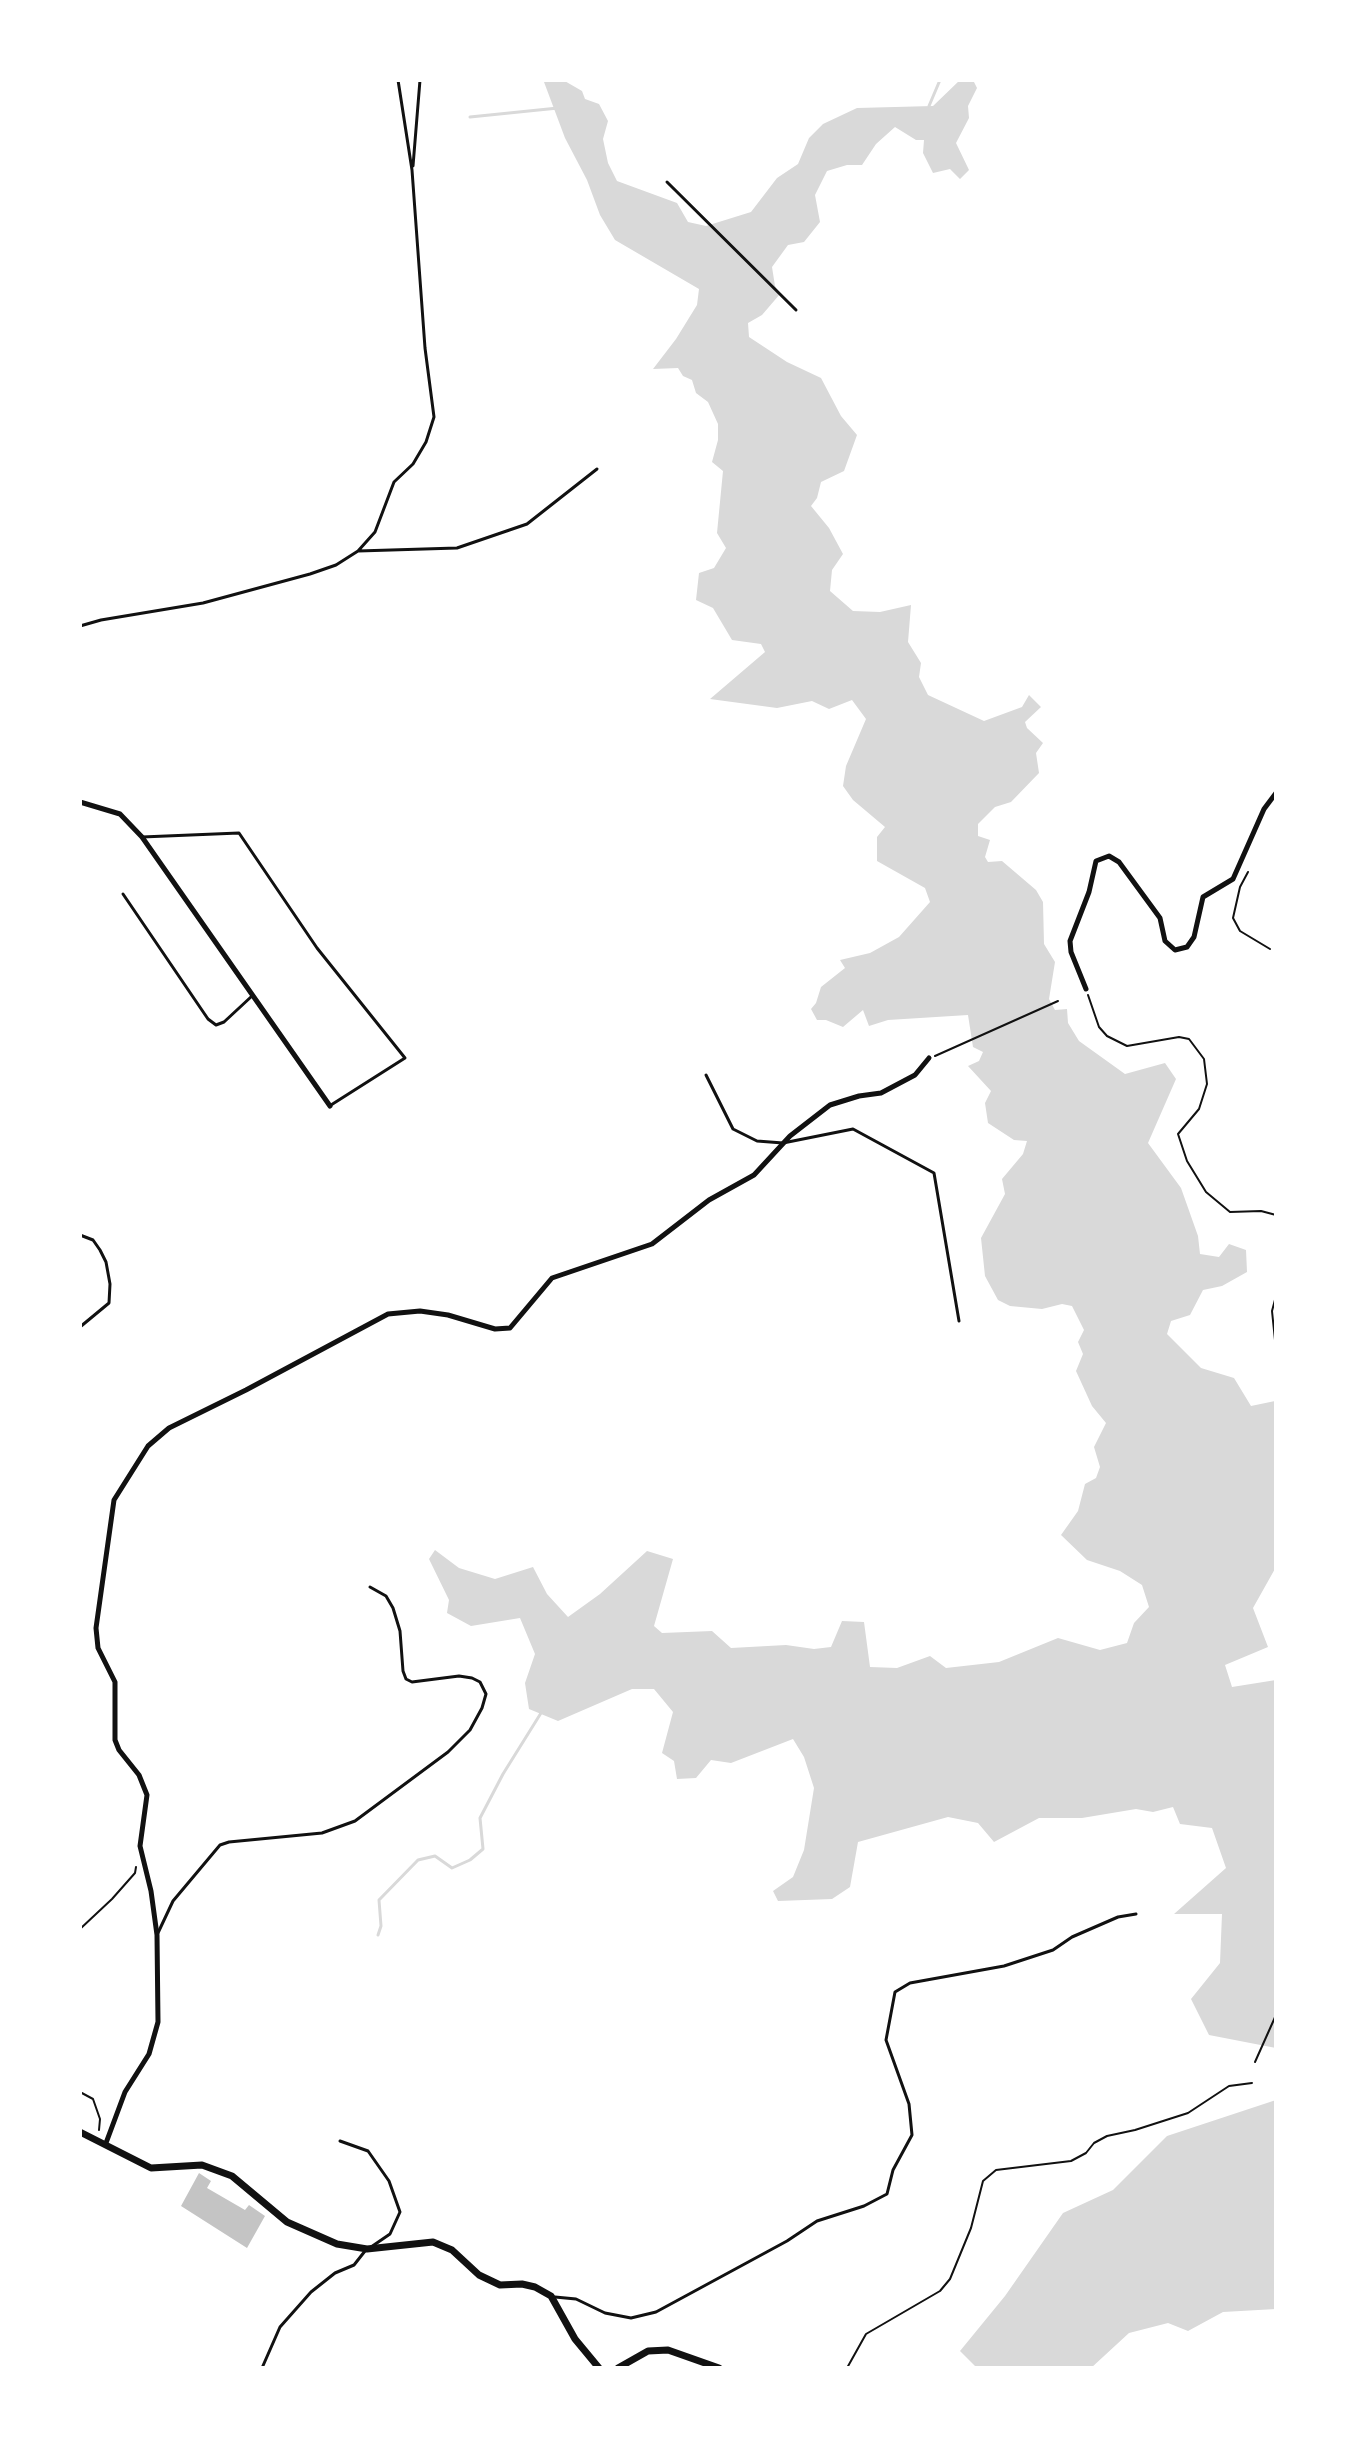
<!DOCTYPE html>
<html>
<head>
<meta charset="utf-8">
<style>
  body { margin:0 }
  #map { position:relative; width:1356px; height:2448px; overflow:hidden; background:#fff; font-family:Helvetica,sans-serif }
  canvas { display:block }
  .frame { position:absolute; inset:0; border:82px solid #fff; pointer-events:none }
</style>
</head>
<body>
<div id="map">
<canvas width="1356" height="2448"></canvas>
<div class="frame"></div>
</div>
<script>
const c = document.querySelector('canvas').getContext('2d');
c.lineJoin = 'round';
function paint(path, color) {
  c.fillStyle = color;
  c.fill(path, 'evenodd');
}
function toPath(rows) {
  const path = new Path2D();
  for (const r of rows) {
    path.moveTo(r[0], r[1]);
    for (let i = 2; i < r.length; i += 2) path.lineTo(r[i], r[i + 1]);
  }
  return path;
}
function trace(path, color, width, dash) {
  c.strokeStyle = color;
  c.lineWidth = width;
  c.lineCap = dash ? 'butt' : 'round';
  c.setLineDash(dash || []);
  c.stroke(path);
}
const water = toPath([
  [553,80,563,80,582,91,585,99,599,104,608,121,603,139,608,163,617,181,677,203,688,222,706,226,751,212,777,178,798,164,809,138,823,124,857,108,933,106,960,80,973,80,977,88,968,106,969,118,956,143,969,170,960,179,950,169,933,173,923,153,924,140,916,140,895,127,876,144,862,165,847,165,827,171,815,195,820,222,804,242,788,245,772,267,775,286,780,294,762,315,748,323,749,337,787,362,821,378,841,416,857,435,844,471,821,482,817,498,811,506,829,528,843,554,832,570,830,591,853,611,880,612,911,605,908,642,921,663,919,677,928,695,984,721,1022,707,1029,695,1041,707,1025,722,1027,728,1043,743,1036,753,1039,773,1011,802,995,807,978,824,978,836,990,840,985,857,988,862,1002,861,1036,890,1043,902,1044,944,1055,962,1049,999,1055,1010,1067,1009,1068,1023,1079,1041,1125,1074,1165,1063,1176,1079,1148,1143,1181,1188,1198,1236,1200,1254,1219,1257,1229,1244,1246,1250,1247,1272,1222,1286,1203,1290,1190,1315,1171,1321,1167,1334,1201,1368,1234,1378,1251,1406,1275,1401,1276,1567,1253,1608,1268,1647,1225,1665,1232,1687,1276,1680,1276,2048,1209,2035,1191,1999,1220,1963,1222,1914,1174,1914,1226,1868,1212,1828,1180,1824,1173,1807,1153,1812,1136,1809,1082,1818,1039,1818,994,1842,978,1823,948,1817,858,1842,850,1887,832,1899,778,1901,773,1891,793,1877,804,1850,814,1788,804,1757,793,1739,731,1763,711,1760,696,1778,677,1779,674,1761,662,1753,673,1712,654,1689,632,1689,558,1721,529,1709,525,1683,535,1654,520,1618,471,1626,447,1613,449,1600,429,1559,435,1550,459,1568,495,1579,533,1567,547,1594,568,1617,600,1594,647,1551,673,1559,654,1626,662,1633,712,1631,731,1648,786,1645,814,1649,831,1647,842,1621,864,1622,870,1667,897,1668,930,1656,946,1668,999,1662,1058,1638,1100,1650,1127,1643,1134,1623,1149,1607,1142,1585,1120,1571,1087,1560,1061,1535,1078,1511,1085,1484,1096,1478,1100,1467,1094,1447,1106,1423,1092,1406,1076,1371,1083,1354,1078,1342,1084,1330,1072,1306,1062,1304,1042,1309,1010,1306,998,1300,985,1276,981,1238,1005,1194,1002,1179,1023,1154,1027,1141,1014,1140,988,1123,985,1103,991,1091,968,1066,979,1061,983,1052,973,1047,968,1015,888,1020,869,1026,863,1010,843,1027,826,1020,817,1020,811,1009,816,1003,821,987,845,968,840,960,870,953,899,937,930,902,925,888,877,861,877,837,885,827,853,800,843,786,846,766,866,719,852,700,829,709,812,701,777,708,710,699,765,652,761,644,732,640,713,608,696,600,699,573,714,568,726,548,717,533,723,471,712,462,718,440,718,424,708,402,696,393,692,380,683,376,678,368,653,369,676,339,697,305,699,289,615,240,600,215,587,180,565,138,544,82],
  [1276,2100,1276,2309,1223,2312,1188,2331,1168,2323,1129,2333,1091,2368,977,2368,960,2351,1005,2296,1063,2213,1113,2190,1167,2136]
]);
const stream = toPath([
  [929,106,940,80],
  [470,117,558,108],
  [378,1935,381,1926,379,1900,418,1860,435,1856,452,1868,470,1860,483,1849,480,1818,503,1774,541,1713]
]);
const building = toPath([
  [199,2173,211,2181,207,2188,245,2210,249,2205,265,2216,247,2248,181,2206]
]);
const path = toPath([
  [1248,872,1240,887,1233,918,1240,931,1270,949],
  [1088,995,1099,1027,1107,1036,1127,1046,1179,1037,1189,1039,1204,1059,1207,1084,1199,1109,1178,1134,1187,1161,1206,1192,1230,1212,1261,1211,1276,1215],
  [935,1056,1058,1001],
  [1276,1296,1272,1311,1276,1350],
  [80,1929,112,1899,135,1873,136,1867],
  [1255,2062,1276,2015],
  [80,2092,93,2099,100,2119,99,2130],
  [847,2368,866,2334,940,2291,950,2279,971,2228,983,2181,996,2170,1071,2161,1086,2153,1094,2143,1107,2136,1135,2130,1188,2113,1229,2086,1252,2083]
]);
const service = toPath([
  [413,166,420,80],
  [667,182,796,310],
  [358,551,457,548,527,524,597,469],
  [80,626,101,620,203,603,310,574,336,565,358,551,375,532,394,482,413,464,426,442,434,417,425,348,412,170,398,80],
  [142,837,239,833,317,948,405,1058,331,1105],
  [123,894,208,1019,216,1025,224,1022,252,996],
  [706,1075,733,1129,757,1141,783,1143,853,1129,934,1173,959,1321],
  [80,1235,93,1240,100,1250,106,1262,110,1284,109,1303,80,1327],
  [157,1935,173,1901,220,1845,229,1842,322,1833,355,1821,448,1752,470,1730,482,1708,486,1694,480,1682,472,1678,459,1676,412,1682,406,1679,403,1671,400,1631,393,1608,386,1596,370,1587],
  [340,2141,368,2151,389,2181,400,2212,390,2234,371,2247],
  [555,2297,576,2299,605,2313,631,2318,656,2312,787,2241,817,2221,864,2206,887,2194,893,2170,912,2135,909,2104,886,2040,895,1992,910,1983,1004,1966,1053,1950,1072,1937,1118,1917,1136,1914],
  [262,2368,280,2327,311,2292,335,2273,354,2265,365,2251]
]);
const minor = toPath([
  [80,802,120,814,142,837,330,1106],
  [1086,989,1071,952,1070,941,1089,892,1096,861,1109,856,1119,862,1160,918,1165,941,1175,950,1187,947,1194,937,1203,897,1233,879,1264,809,1276,793],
  [106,2143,125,2092,149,2054,158,2022,157,1935,151,1891,140,1846,147,1795,139,1775,119,1750,115,1740,115,1682,98,1648,96,1628,114,1500,148,1446,169,1428,246,1390,388,1314,420,1311,448,1315,495,1329,510,1328,552,1278,652,1244,709,1200,754,1175,790,1136,830,1105,859,1096,881,1093,915,1075,929,1058]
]);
const tertiary = toPath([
  [80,2132,151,2168,202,2165,232,2176,287,2222,337,2244,367,2249,433,2242,452,2250,479,2275,500,2285,522,2284,535,2287,551,2296,575,2339,599,2368],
  [618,2368,648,2351,668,2350,719,2368]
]);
paint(water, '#d9d9d9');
trace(stream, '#d9d9d9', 3);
paint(building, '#c4c4c4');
trace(path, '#111', 2);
trace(service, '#111', 3);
trace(minor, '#111', 5);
trace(tertiary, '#111', 7);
</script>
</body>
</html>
